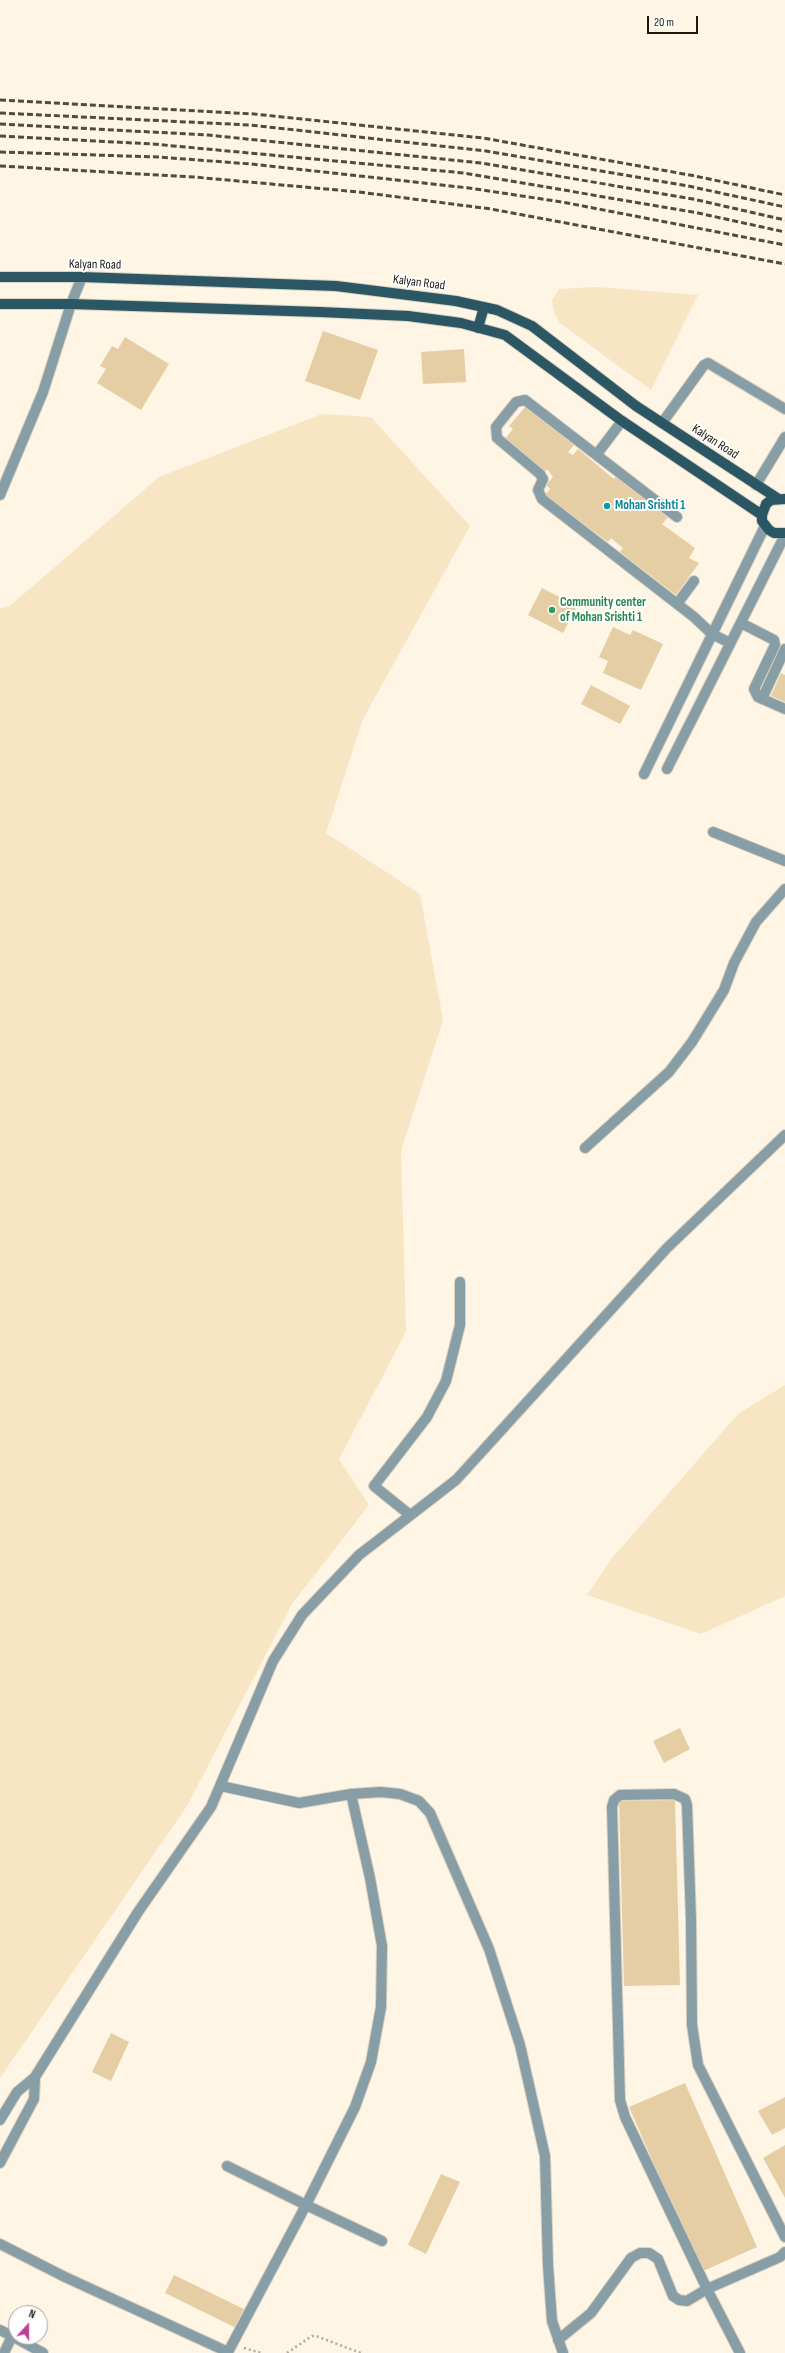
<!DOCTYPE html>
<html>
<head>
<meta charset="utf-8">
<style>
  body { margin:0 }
  #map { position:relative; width:785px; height:2353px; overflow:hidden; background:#fff5e4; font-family:"Sofia Sans Condensed",sans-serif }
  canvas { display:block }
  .north { position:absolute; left:8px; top:2305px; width:40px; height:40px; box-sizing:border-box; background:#fff; border:1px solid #a5a39f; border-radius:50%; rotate:21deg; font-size:11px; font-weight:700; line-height:16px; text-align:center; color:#1e190e }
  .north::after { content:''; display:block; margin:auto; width:14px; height:18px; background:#bb4195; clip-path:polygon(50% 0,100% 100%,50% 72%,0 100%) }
  .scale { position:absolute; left:647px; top:16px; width:51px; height:18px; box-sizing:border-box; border:2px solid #1e190e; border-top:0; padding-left:5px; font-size:12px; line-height:14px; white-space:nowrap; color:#1e190e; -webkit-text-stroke:3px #fff; paint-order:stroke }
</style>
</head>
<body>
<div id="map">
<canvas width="785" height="2353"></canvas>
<div class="north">N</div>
<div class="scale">20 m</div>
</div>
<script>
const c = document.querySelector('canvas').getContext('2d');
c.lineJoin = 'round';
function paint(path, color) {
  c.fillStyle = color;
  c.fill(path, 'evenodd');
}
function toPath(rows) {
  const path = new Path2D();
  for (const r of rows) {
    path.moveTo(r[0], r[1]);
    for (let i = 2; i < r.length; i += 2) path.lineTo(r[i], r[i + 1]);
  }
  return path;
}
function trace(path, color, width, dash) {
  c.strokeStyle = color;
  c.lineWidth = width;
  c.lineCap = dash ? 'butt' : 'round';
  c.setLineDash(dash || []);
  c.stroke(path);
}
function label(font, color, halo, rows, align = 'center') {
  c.font = font + ' "Sofia Sans Condensed",sans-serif';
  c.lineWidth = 4;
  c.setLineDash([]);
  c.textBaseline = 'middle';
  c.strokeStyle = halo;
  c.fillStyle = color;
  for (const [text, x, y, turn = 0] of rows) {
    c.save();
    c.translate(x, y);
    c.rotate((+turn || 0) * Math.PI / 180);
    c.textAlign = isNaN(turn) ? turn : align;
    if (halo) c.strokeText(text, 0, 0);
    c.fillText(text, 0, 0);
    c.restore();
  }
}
const green = toPath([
  [597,287,698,295,651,390,560,323,554,312,552,300,559,289],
  [322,414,371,417,470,526,363,719,326,833,420,894,443,1020,401,1151,406,1332,339,1459,369,1505,292,1604,187,1806,0,2078,0,609,11,605,159,477],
  [785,1385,785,1596,701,1634,587,1595,612,1558,738,1414]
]);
const building = toPath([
  [323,331,378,350,360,400,305,381],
  [125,337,169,364,141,410,97,383,106,369,100,366,112,346,118,349],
  [464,349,466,382,423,384,421,352],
  [526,406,574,445,568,452,573,455,578,449,614,479,616,476,668,517,662,524,695,548,689,558,699,563,676,595,620,552,623,548,611,538,608,542,545,495,550,489,546,485,553,477,547,469,545,473,505,439,513,429,509,426],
  [542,588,577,606,563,633,528,615],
  [613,627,630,635,633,630,663,644,641,690,603,673,608,661,599,657],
  [781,673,785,675,785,702,771,696],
  [591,685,630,706,620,724,581,704],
  [680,1728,690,1749,664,1763,653,1741],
  [675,1800,680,1985,624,1986,619,1801],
  [111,2033,129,2042,111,2081,92,2072],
  [685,2083,757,2247,701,2272,629,2107],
  [785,2097,785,2128,772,2135,758,2111],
  [785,2145,785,2198,763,2158],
  [441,2174,460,2182,426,2254,408,2245],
  [174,2275,246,2310,236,2328,165,2293]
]);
const path = toPath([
  [244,2348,261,2353],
  [287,2353,312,2336,316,2336,361,2353]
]);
const minor = toPath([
  [662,423,704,365,708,363,785,409],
  [597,454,622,421],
  [756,485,785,437],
  [0,495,43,392,71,304,82,277],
  [677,517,525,400,516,402,496,427,497,438,540,474,543,479,538,490,542,499,694,617,712,634,730,643],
  [677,604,694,581],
  [741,623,774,640,775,645,754,689,758,697,785,709],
  [762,699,785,649],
  [667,769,785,535],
  [644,774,765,526],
  [713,832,785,861],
  [585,1148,669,1072,692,1042,724,990,734,963,756,922,785,889],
  [410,1515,374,1486,427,1417,446,1381,460,1325,460,1282],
  [221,1786,299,1803,351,1794,381,1792,400,1794,419,1801,430,1813,489,1949,520,2045,545,2156,548,2265,552,2321,563,2353],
  [351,1794,370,1878,382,1946,381,2007,371,2062,355,2107,306,2205,382,2241],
  [0,2120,17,2092,35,2077,138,1912,211,1807,273,1661,302,1615,359,1555,456,1480,667,1248,785,1135],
  [0,2163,34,2099,35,2077],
  [0,2244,65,2277,228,2352,306,2205,227,2166],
  [0,2330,12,2336,4,2353],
  [12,2336,43,2353],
  [558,2340,591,2313,631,2258,640,2253,649,2253,658,2259,673,2296,679,2300,687,2301,707,2289,625,2117,620,2100,612,1807,614,1800,620,1795,674,1794,685,1799,687,1805,691,1920,692,2025,698,2065,785,2237],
  [740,2353,707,2289,780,2257,785,2252]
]);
const major = toPath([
  [0,277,82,277,336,286,456,301,497,310,532,326,636,406,777,498],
  [0,304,71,304,320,312,408,316,461,323,505,335,622,421,762,515],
  [478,328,484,307],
  [785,499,771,500,766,504,762,515,762,521,769,530,774,533,785,533]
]);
const rail = toPath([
  [0,100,254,114,483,138,695,176,785,195],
  [0,113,250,125,486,151,688,186,785,207],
  [0,124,208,135,481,163,693,199,785,220],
  [0,136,153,144,464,173,698,213,785,232],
  [0,152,158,157,251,164,469,188,562,202,785,245],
  [0,166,194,177,359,192,491,209,785,264]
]);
const markers = [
  [607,506,4,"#0f9aa8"],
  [552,610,4,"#2e9e5b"]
];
const streetNames = [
  ["Kalyan Road",95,265,1],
  ["Kalyan Road",419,283,7],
  ["Kalyan Road",715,442,33]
];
const cultureNames = [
  ["Mohan Srishti 1",615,506]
];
const leisureNames = [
  ["Community center",560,603],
  ["of Mohan Srishti 1",560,618]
];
paint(green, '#f7e5c4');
paint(building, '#e6cea4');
trace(minor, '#dbd2c2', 12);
trace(major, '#dbd2c2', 12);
trace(path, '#b1a99a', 2.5, [2, 3]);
trace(minor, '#889ea6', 10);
trace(major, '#2b5764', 10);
trace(rail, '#514b3f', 3, [6, 3]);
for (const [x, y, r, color] of markers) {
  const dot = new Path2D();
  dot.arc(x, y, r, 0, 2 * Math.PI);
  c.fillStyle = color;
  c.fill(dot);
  trace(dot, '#fff', 1.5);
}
label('13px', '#1e190e', '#fff', streetNames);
label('bold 13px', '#0d838f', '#fff', cultureNames, 'left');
label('bold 13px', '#27864d', '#fff', leisureNames, 'left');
</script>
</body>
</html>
